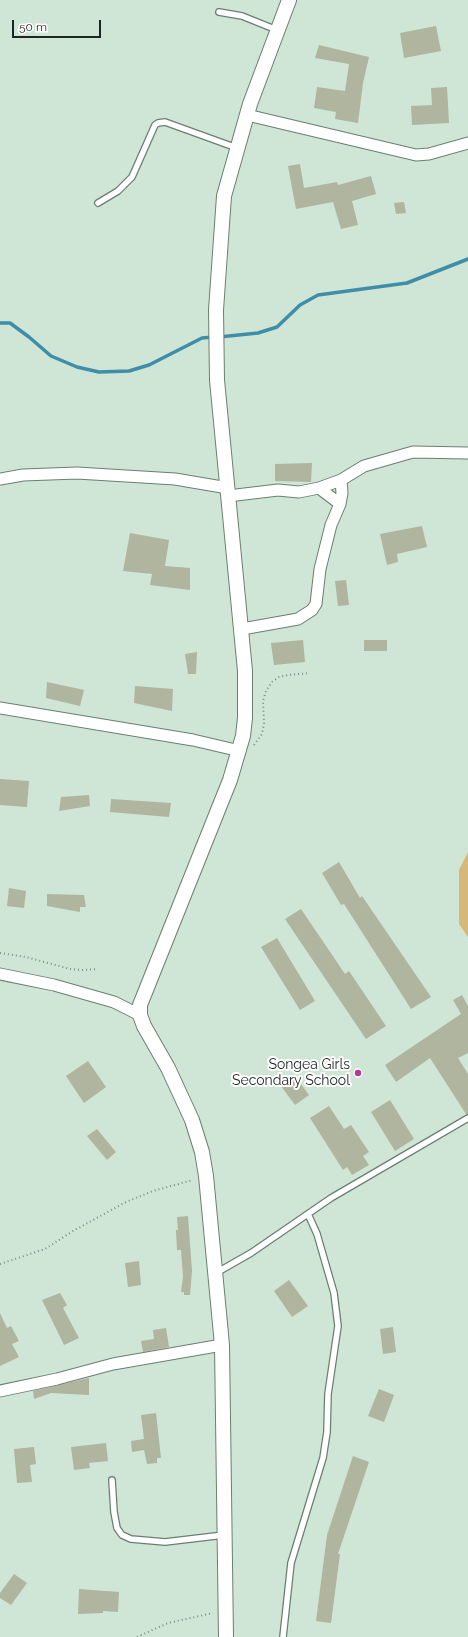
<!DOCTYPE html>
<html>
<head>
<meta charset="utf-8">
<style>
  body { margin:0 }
  #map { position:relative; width:468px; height:1637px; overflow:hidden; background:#cfe5d5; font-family:Raleway,sans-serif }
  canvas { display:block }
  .scale { position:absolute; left:12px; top:20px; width:89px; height:18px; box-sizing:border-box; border:2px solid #1e2621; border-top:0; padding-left:5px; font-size:12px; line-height:14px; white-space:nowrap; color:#1e2621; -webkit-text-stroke:3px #fff; paint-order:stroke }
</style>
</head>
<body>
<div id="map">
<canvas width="468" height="1637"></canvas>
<div class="scale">50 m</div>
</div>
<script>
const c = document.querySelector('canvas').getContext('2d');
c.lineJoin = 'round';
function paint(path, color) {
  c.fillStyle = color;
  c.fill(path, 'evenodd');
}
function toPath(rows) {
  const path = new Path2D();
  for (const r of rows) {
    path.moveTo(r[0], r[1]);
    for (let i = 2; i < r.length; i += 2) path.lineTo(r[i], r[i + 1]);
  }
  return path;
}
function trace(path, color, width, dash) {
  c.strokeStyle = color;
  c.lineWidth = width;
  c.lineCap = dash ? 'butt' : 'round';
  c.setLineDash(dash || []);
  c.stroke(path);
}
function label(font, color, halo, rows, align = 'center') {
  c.font = font + ' Raleway,sans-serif';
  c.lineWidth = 4;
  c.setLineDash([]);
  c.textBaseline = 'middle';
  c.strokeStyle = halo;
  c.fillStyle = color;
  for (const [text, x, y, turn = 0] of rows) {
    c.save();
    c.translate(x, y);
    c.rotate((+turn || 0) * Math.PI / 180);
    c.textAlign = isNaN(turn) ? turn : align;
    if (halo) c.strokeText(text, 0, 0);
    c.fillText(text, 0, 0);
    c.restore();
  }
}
const green = toPath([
  [468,852,468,937,459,924,459,870]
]);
const stream = toPath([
  [0,323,10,323,29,337,51,356,77,367,99,372,129,371,149,365,202,338,213,337],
  [219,337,258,333,277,327,300,305,318,295,407,283,468,259]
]);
const building = toPath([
  [436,26,441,51,404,58,400,33],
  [319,45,369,57,363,83,358,123,335,119,336,112,314,108,317,87,345,91,349,64,315,58],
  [447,87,449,123,412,125,411,106,432,105,431,88],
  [300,164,304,188,337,182,338,185,371,176,376,194,352,201,358,225,341,229,333,202,296,209,288,166],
  [404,202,406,213,396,214,394,203],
  [312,463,311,482,275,481,275,464],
  [422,526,427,547,397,554,398,562,387,565,380,534],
  [130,533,169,540,165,566,190,568,190,590,150,585,152,574,123,571],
  [346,580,349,605,338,606,335,581],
  [303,640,305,662,274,665,271,643],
  [364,640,387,640,387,651,364,651],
  [197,652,196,674,188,674,185,654],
  [47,682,84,690,80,706,46,698],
  [135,686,173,689,172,711,134,703],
  [0,779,29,781,27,807,0,805],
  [89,795,90,806,59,811,61,797],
  [111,799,171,803,169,817,110,812],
  [339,862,360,898,362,896,431,997,411,1009,344,904,341,905,322,873],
  [9,888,26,891,24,908,7,906],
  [47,894,84,895,86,907,80,907,80,912,47,906],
  [301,909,345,974,349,971,386,1026,366,1039,285,919],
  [277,938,315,1001,300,1010,261,947],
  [462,995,468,1006,468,1053,458,1058,468,1074,468,1114,466,1114,430,1058,396,1082,385,1065,461,1014,453,1000],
  [88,1061,106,1087,84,1103,66,1076],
  [295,1076,309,1095,295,1105,281,1086],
  [390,1100,414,1139,395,1151,371,1112],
  [329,1106,344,1129,351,1125,369,1152,363,1156,369,1165,352,1175,347,1167,343,1170,310,1118],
  [97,1129,116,1152,107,1160,87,1136],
  [188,1216,192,1271,190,1295,184,1295,184,1292,181,1292,183,1277,181,1250,177,1250,176,1230,178,1230,177,1217],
  [139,1261,141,1285,128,1287,125,1263],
  [289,1280,308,1306,292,1317,274,1291],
  [60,1293,67,1305,63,1308,79,1338,64,1345,42,1300],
  [0,1313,7,1328,11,1326,19,1341,12,1344,19,1357,0,1366],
  [393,1327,396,1352,383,1354,380,1329],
  [166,1328,169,1347,143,1352,141,1341,154,1339,153,1330],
  [89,1378,89,1395,51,1393,34,1399,33,1391],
  [379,1389,394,1395,384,1422,368,1416],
  [156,1413,161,1458,157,1458,157,1463,147,1464,144,1450,132,1452,131,1441,144,1439,141,1415],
  [106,1443,108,1461,89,1463,90,1468,74,1470,71,1447],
  [34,1447,36,1464,30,1465,32,1482,17,1483,14,1449],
  [353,1456,369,1462,338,1554,340,1554,331,1623,316,1621,327,1535],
  [14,1574,27,1583,11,1605,0,1598,0,1593],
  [79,1589,119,1592,118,1612,103,1611,103,1613,78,1614]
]);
const path = toPath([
  [254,745,262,734,264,723,263,701,266,691,272,682,279,677,288,675,310,673],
  [0,953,26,957,70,969,82,970,97,969],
  [0,1264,45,1249,73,1231,126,1202,153,1191,193,1180],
  [137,1637,168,1623,213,1613]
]);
const service = toPath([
  [219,12,242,16,277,30],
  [98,203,118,191,132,177,155,125,158,123,165,122,237,148],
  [216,1273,251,1253,331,1198,468,1118],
  [112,1480,114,1512,117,1528,122,1535,131,1539,165,1542,224,1535],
  [283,1637,291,1563,323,1458,327,1432,328,1394,338,1326,334,1293,317,1234,308,1214]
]);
const minor = toPath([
  [247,115,416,155,429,154,468,143],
  [0,479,23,475,77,473,175,479,228,488],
  [319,488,340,504],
  [228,496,278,490,299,492,319,488,341,480,364,466,413,452,468,453],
  [242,629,298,619,312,610,316,604,320,569,331,525,340,504,342,493,341,480],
  [0,708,193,740,240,751],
  [0,974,54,985,114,1002,140,1015],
  [0,1391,57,1379,113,1364,222,1345]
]);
const tertiary = toPath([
  [226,1637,222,1345,206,1176,202,1152,192,1120,168,1068,144,1026,140,1015,140,1005,230,780,243,736,245,718,245,671,217,380,216,310,224,196,250,104,289,0]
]);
const markers = [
  [358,1073,4,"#b23a8f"]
];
const poiNames = [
  ["Songea Girls",350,1065],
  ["Secondary School",350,1081]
];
paint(green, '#d5b87a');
trace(stream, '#3f8ea9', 3.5);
paint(building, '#afb59f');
trace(service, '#6b7f70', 8);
trace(minor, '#6b7f70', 13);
trace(tertiary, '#6b7f70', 16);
trace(path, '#7f8e83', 2, [1, 3]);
trace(service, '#fff', 5.5);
trace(minor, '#fff', 11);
trace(tertiary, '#fff', 14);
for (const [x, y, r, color] of markers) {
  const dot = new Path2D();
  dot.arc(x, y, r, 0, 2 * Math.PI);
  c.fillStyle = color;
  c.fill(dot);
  trace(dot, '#fff', 1.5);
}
label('14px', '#1e2621', '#fff', poiNames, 'right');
</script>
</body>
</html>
